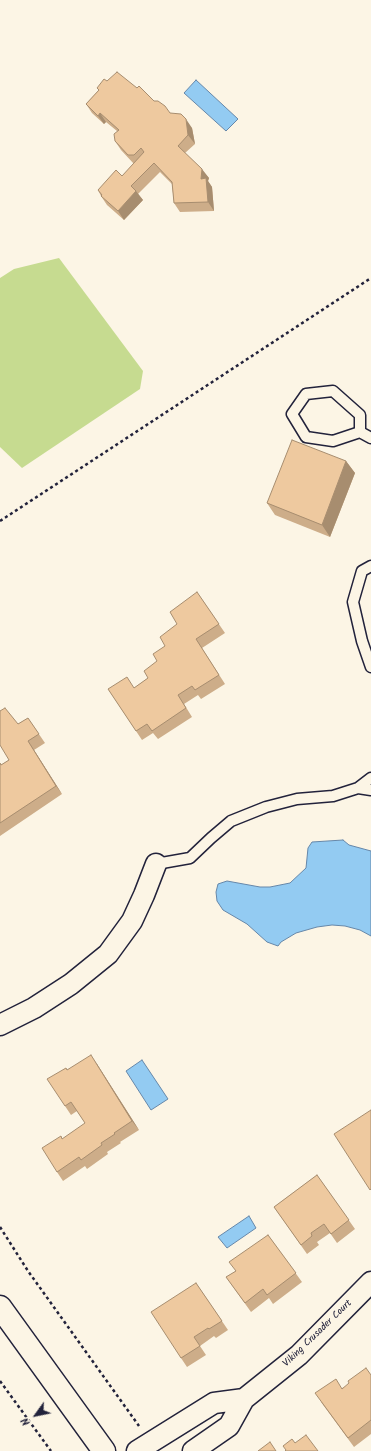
<!DOCTYPE html>
<html>
<head>
<meta charset="utf-8">
<style>
  body { margin:0 }
  #map { position:relative; width:371px; height:1451px; overflow:hidden; background:#fcf5e5; font-family:Kalam,sans-serif }
  canvas { display:block }
  .north { position:absolute; left:16px; top:1395px; width:40px; height:40px; -webkit-text-stroke:3px #fcf5e5; paint-order:stroke; rotate:237deg; font-size:11px; font-weight:700; line-height:16px; text-align:center; color:#22223b }
  .north::after { content:''; display:block; margin:auto; width:14px; height:18px; background:#22223b; clip-path:polygon(50% 0,100% 100%,50% 72%,0 100%) }
</style>
</head>
<body>
<div id="map">
<canvas width="371" height="1451"></canvas>
<div class="north">N</div>
</div>
<script>
const c = document.querySelector('canvas').getContext('2d');
c.lineJoin = 'round';
function paint(path, color) {
  c.fillStyle = color;
  c.fill(path, 'evenodd');
}
function toPath(rows) {
  const path = new Path2D();
  for (const r of rows) {
    path.moveTo(r[0], r[1]);
    for (let i = 2; i < r.length; i += 2) path.lineTo(r[i], r[i + 1]);
  }
  return path;
}
function trace(path, color, width, dash) {
  c.strokeStyle = color;
  c.lineWidth = width;
  c.lineCap = dash ? 'butt' : 'round';
  c.setLineDash(dash || []);
  c.stroke(path);
}
function label(font, color, halo, rows, align = 'center') {
  c.font = font + ' Kalam,sans-serif';
  c.lineWidth = 3.5;
  c.setLineDash([]);
  c.textBaseline = 'middle';
  c.strokeStyle = halo;
  c.fillStyle = color;
  for (const [text, x, y, turn = 0] of rows) {
    c.save();
    c.translate(x, y);
    c.rotate((+turn || 0) * Math.PI / 180);
    c.textAlign = isNaN(turn) ? turn : align;
    if (halo) c.strokeText(text, 0, 0);
    c.fillText(text, 0, 0);
    c.restore();
  }
}
const green = toPath([
  [59,258,143,371,140,389,22,468,0,447,0,278,14,269]
]);
const water = toPath([
  [196,80,238,119,226,131,184,93,196,80],
  [343,840,349,845,371,851,371,936,360,930,345,926,332,925,317,927,296,933,281,942,278,946,267,942,247,924,223,910,217,901,216,892,218,884,227,881,260,887,270,887,290,883,306,868,308,848,312,842,343,840],
  [142,1060,168,1099,151,1110,126,1071,142,1060],
  [249,1216,256,1228,227,1248,218,1237,249,1216]
]);
const path = toPath([
  [0,521,371,278],
  [0,1227,28,1271,139,1426],
  [0,1381,51,1451]
]);
const lane = toPath([
  [360,432,360,415,333,391,306,394,292,414,306,437,333,441,360,432,371,438],
  [371,566,362,571,353,602,362,641,371,667],
  [358,788,371,790],
  [156,864,190,858,211,838,231,821,266,807,297,799,333,796,358,788,371,778]
]);
const street = toPath([
  [0,1025,34,1008,71,984,108,954,132,921,144,895,156,864],
  [137,1451,214,1403,244,1399],
  [193,1451,229,1426,244,1399,299,1355,371,1282]
]);
const secondary = toPath([
  [0,1307,104,1451]
]);
const wall = toPath([
  [107,81,137,88,170,113,192,128,195,144,185,153,209,178,208,181,212,187,214,211,180,212,174,203,172,184,160,172,138,194,143,200,124,220,107,205,101,196,98,190,122,176,134,164,121,150,115,141,117,131,106,122,104,124,92,113,86,104],
  [346,461,355,473,330,537,275,515,267,503],
  [197,592,225,633,202,648,225,684,201,699,198,695,184,704,192,717,158,739,153,733,142,740,108,689,134,688,148,678,177,624],
  [28,718,45,743,34,750,62,794,0,836,0,763,1,765,9,760,18,724],
  [97,1064,139,1130,120,1142,121,1143,107,1152,108,1154,87,1169,85,1166,63,1181,57,1172,85,1123,77,1111,71,1115,65,1106,66,1068,67,1070],
  [317,1175,355,1229,337,1243,330,1233,317,1242,319,1245,307,1254,274,1207],
  [268,1235,302,1282,273,1304,269,1298,251,1312,226,1277,236,1271],
  [196,1283,228,1330,216,1338,214,1336,200,1346,206,1355,187,1367,181,1358],
  [371,1375,371,1434,354,1447,321,1402,342,1388]
]);
const shadedWall = toPath([
  [100,113,106,122,104,124,98,116],
  [186,119,192,128,195,144,188,135],
  [202,169,209,178,208,181,212,187,214,211,208,202,201,179],
  [136,191,143,200,124,220,118,211],
  [346,461,355,473,330,537,322,525],
  [28,741,34,750,62,794,56,786],
  [91,1055,97,1064,139,1130,132,1121]
]);
const building = toPath([
  [117,72,137,88,139,86,154,101,158,101,165,106,170,113,181,114,186,119,188,135,178,146,202,169,201,179,206,178,208,202,174,203,172,182,154,163,131,186,136,191,118,211,101,196,102,195,98,190,116,170,122,176,144,152,141,148,134,155,128,155,115,141,114,134,119,130,100,113,98,116,86,104,99,90,97,88,104,79,107,81,117,72],
  [292,440,346,461,322,525,267,503,292,440],
  [197,592,219,624,196,639,219,675,195,690,192,686,178,695,186,708,152,731,147,724,136,731,108,689,127,677,134,688,148,678,144,671,157,661,153,654,165,646,160,637,177,624,170,612,197,592],
  [5,708,18,724,28,718,39,734,28,741,56,786,0,823,0,763,1,765,9,760,0,745,0,711,5,708],
  [91,1055,132,1121,114,1133,115,1134,101,1143,102,1145,81,1160,79,1157,57,1172,42,1148,61,1136,62,1139,85,1123,71,1102,65,1106,47,1079,66,1068,67,1070,91,1055],
  [371,1110,371,1189,370,1190,334,1134,371,1110],
  [317,1175,349,1220,331,1234,324,1224,311,1233,312,1236,301,1245,274,1207,317,1175],
  [268,1235,296,1273,267,1295,263,1289,245,1303,226,1277,236,1271,229,1262,268,1235],
  [196,1283,222,1321,209,1329,208,1328,194,1337,200,1346,181,1358,151,1312,196,1283],
  [366,1368,371,1375,371,1420,348,1438,315,1393,336,1379,342,1389,349,1383,348,1381,366,1368],
  [306,1435,318,1451,285,1451,286,1450,283,1446,292,1439,295,1443,306,1435],
  [270,1442,276,1451,258,1451,270,1442]
]);
const streetNames = [
  ["Viking Crusader Court",318,1334,-44]
];
paint(green, '#c6db90');
paint(water, '#93cbf2');
trace(water, '#6687a9', 1);
trace(lane, '#22223b', 13);
trace(street, '#22223b', 23);
trace(secondary, '#22223b', 25);
trace(path, '#22223b', 2.5, [3, 3]);
trace(lane, '#fcf5e5', 10);
trace(street, '#fcf5e5', 20);
trace(secondary, '#fcf5e5', 22);
paint(wall, '#cdad89');
paint(shadedWall, '#a78d6f');
paint(building, '#eec99f');
trace(building, '#a78d6f', 1);
label('10px', '#22223b', '#fcf5e5', streetNames);
</script>
</body>
</html>
